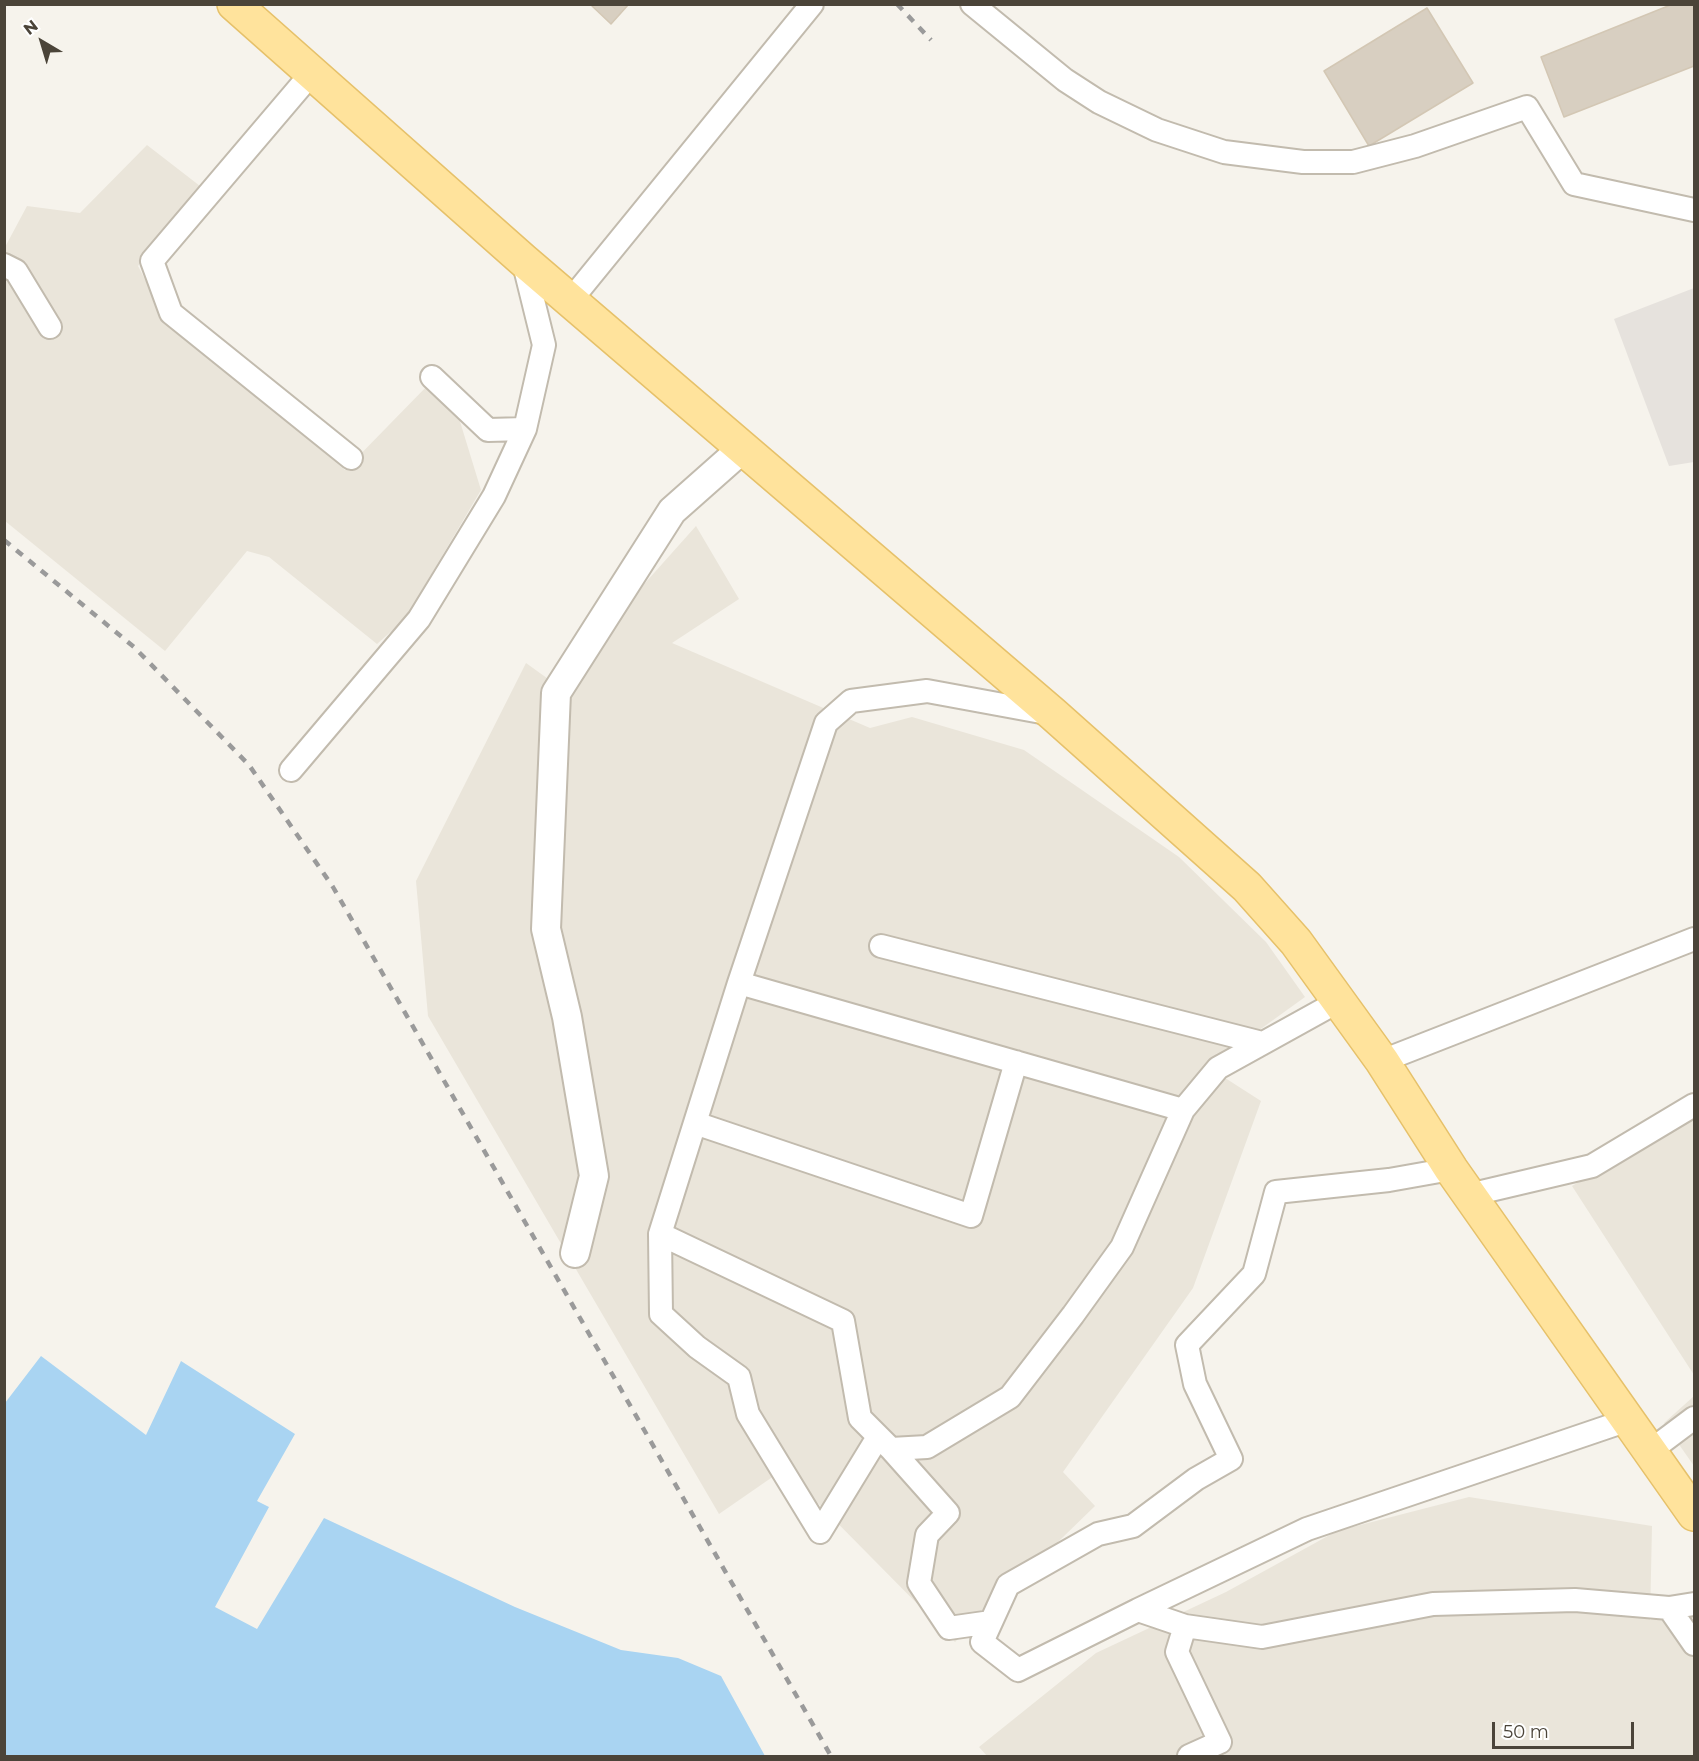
<!DOCTYPE html>
<html>
<head>
<meta charset="utf-8">
<style>
  body { margin:0 }
  #map { position:relative; width:1699px; height:1761px; overflow:hidden; background:#f6f3ec; font-family:Montserrat,sans-serif }
  canvas { display:block }
  .frame { position:absolute; inset:0; border:6px solid #4b4439; pointer-events:none }
  .north { position:absolute; left:12px; top:12px; width:60px; height:60px; -webkit-text-stroke:4px #fff; paint-order:stroke; rotate:322deg; font-size:16px; font-weight:700; line-height:24px; text-align:center; color:#4b4439 }
  .north::after { content:''; display:block; margin:auto; width:21px; height:27px; background:#4b4439; clip-path:polygon(50% 0,100% 100%,50% 72%,0 100%) }
  .scale { position:absolute; left:1492px; top:1722px; width:142px; height:27px; box-sizing:border-box; border:3px solid #4b4439; border-top:0; padding-left:8px; font-size:18px; line-height:21px; white-space:nowrap; color:#4b4439; -webkit-text-stroke:4px #fff; paint-order:stroke }
</style>
</head>
<body>
<div id="map">
<canvas width="1699" height="1761"></canvas>
<div class="frame"></div>
<div class="north">N</div>
<div class="scale">50 m</div>
</div>
<script>
const c = document.querySelector('canvas').getContext('2d');
c.lineJoin = 'round';
function paint(path, color) {
  c.fillStyle = color;
  c.fill(path, 'evenodd');
}
function toPath(rows) {
  const path = new Path2D();
  for (const r of rows) {
    path.moveTo(r[0], r[1]);
    for (let i = 2; i < r.length; i += 2) path.lineTo(r[i], r[i + 1]);
  }
  return path;
}
function trace(path, color, width, dash) {
  c.strokeStyle = color;
  c.lineWidth = width;
  c.lineCap = dash ? 'butt' : 'round';
  c.setLineDash(dash || []);
  c.stroke(path);
}
const residential = toPath([
  [147,145,200,186,138,266,166,320,345,470,429,384,458,415,481,490,405,619,377,644,269,557,247,551,165,651,5,521,4,249,27,206,80,213],
  [696,526,739,599,672,643,870,728,912,717,1024,750,1179,857,1266,942,1305,997,1208,1067,1261,1101,1193,1288,1063,1472,1095,1506,955,1642,784,1469,719,1514,428,1016,416,881,526,663,569,694,621,610],
  [1694,1113,1694,1375,1572,1186],
  [1694,1396,1694,1466,1664,1423],
  [1469,1497,1652,1526,1650,1620,1694,1614,1694,1756,987,1756,979,1747,1096,1653,1226,1592,1337,1531]
]);
const industrial = toPath([
  [1694,288,1694,462,1669,466,1614,319]
]);
const water = toPath([
  [41,1356,146,1435,181,1361,295,1434,257,1501,269,1507,215,1607,257,1629,324,1518,515,1607,621,1650,678,1658,721,1676,765,1756,5,1756,5,1403]
]);
const building = toPath([
  [593,4,629,4,611,24,592,6,593,4],
  [1673,4,1694,4,1694,66,1564,117,1541,57,1673,4],
  [1427,8,1473,83,1369,146,1324,71,1427,8]
]);
const minor = toPath([
  [972,4,1065,80,1099,102,1157,130,1224,152,1303,162,1353,162,1415,146,1527,107,1574,184,1694,210],
  [311,74,152,261,171,313,351,458],
  [4,265,16,271,50,327],
  [570,301,812,4],
  [432,377,488,430,525,429],
  [291,770,419,619,494,496,525,429,544,345,523,260],
  [881,946,1262,1043],
  [739,983,1183,1110],
  [1382,1061,1694,939],
  [695,1123,971,1216,1016,1062],
  [1451,1169,1389,1180,1276,1192,1254,1274,1187,1345,1195,1384,1231,1459,1196,1479,1133,1526,1098,1534,1008,1585,982,1642,1018,1670,1138,1610,1185,1626,1262,1637,1433,1604,1575,1600,1669,1608,1694,1604],
  [1469,1195,1592,1166,1694,1105],
  [660,1234,843,1321,860,1418,891,1449,927,1447,1010,1397,1073,1315,1122,1247,1183,1110,1218,1068,1339,1001],
  [878,1437,820,1532,748,1414,739,1377,697,1347,661,1314,660,1234,739,983,826,723,851,701,927,691,1052,714],
  [891,1449,948,1513,927,1535,919,1583,949,1628,991,1622],
  [1650,1451,1694,1418],
  [1669,1608,1694,1644],
  [1138,1610,1307,1529,1628,1420],
  [1185,1626,1177,1652,1220,1742,1189,1756]
]);
const tertiary = toPath([
  [575,1253,594,1176,567,1017,546,929,556,693,672,511,742,449]
]);
const primary = toPath([
  [234,4,523,260,1053,714,1247,887,1296,942,1382,1061,1451,1169,1694,1514]
]);
const rail = toPath([
  [897,4,931,40],
  [4,540,134,647,249,765,333,887,831,1756]
]);
paint(residential, '#eae5da');
paint(industrial, '#e6e2dd');
paint(water, '#a9d4f2');
paint(building, '#d8cfc1');
trace(building, '#d3c7b4', 1.5);
trace(minor, '#c2bbae', 26);
trace(tertiary, '#c2bbae', 32);
trace(primary, '#e6c16a', 36);
trace(minor, '#fff', 22);
trace(tertiary, '#fff', 28);
trace(primary, '#ffe39c', 33);
trace(rail, '#9a9a9a', 4.5, [8, 8]);
</script>
</body>
</html>
